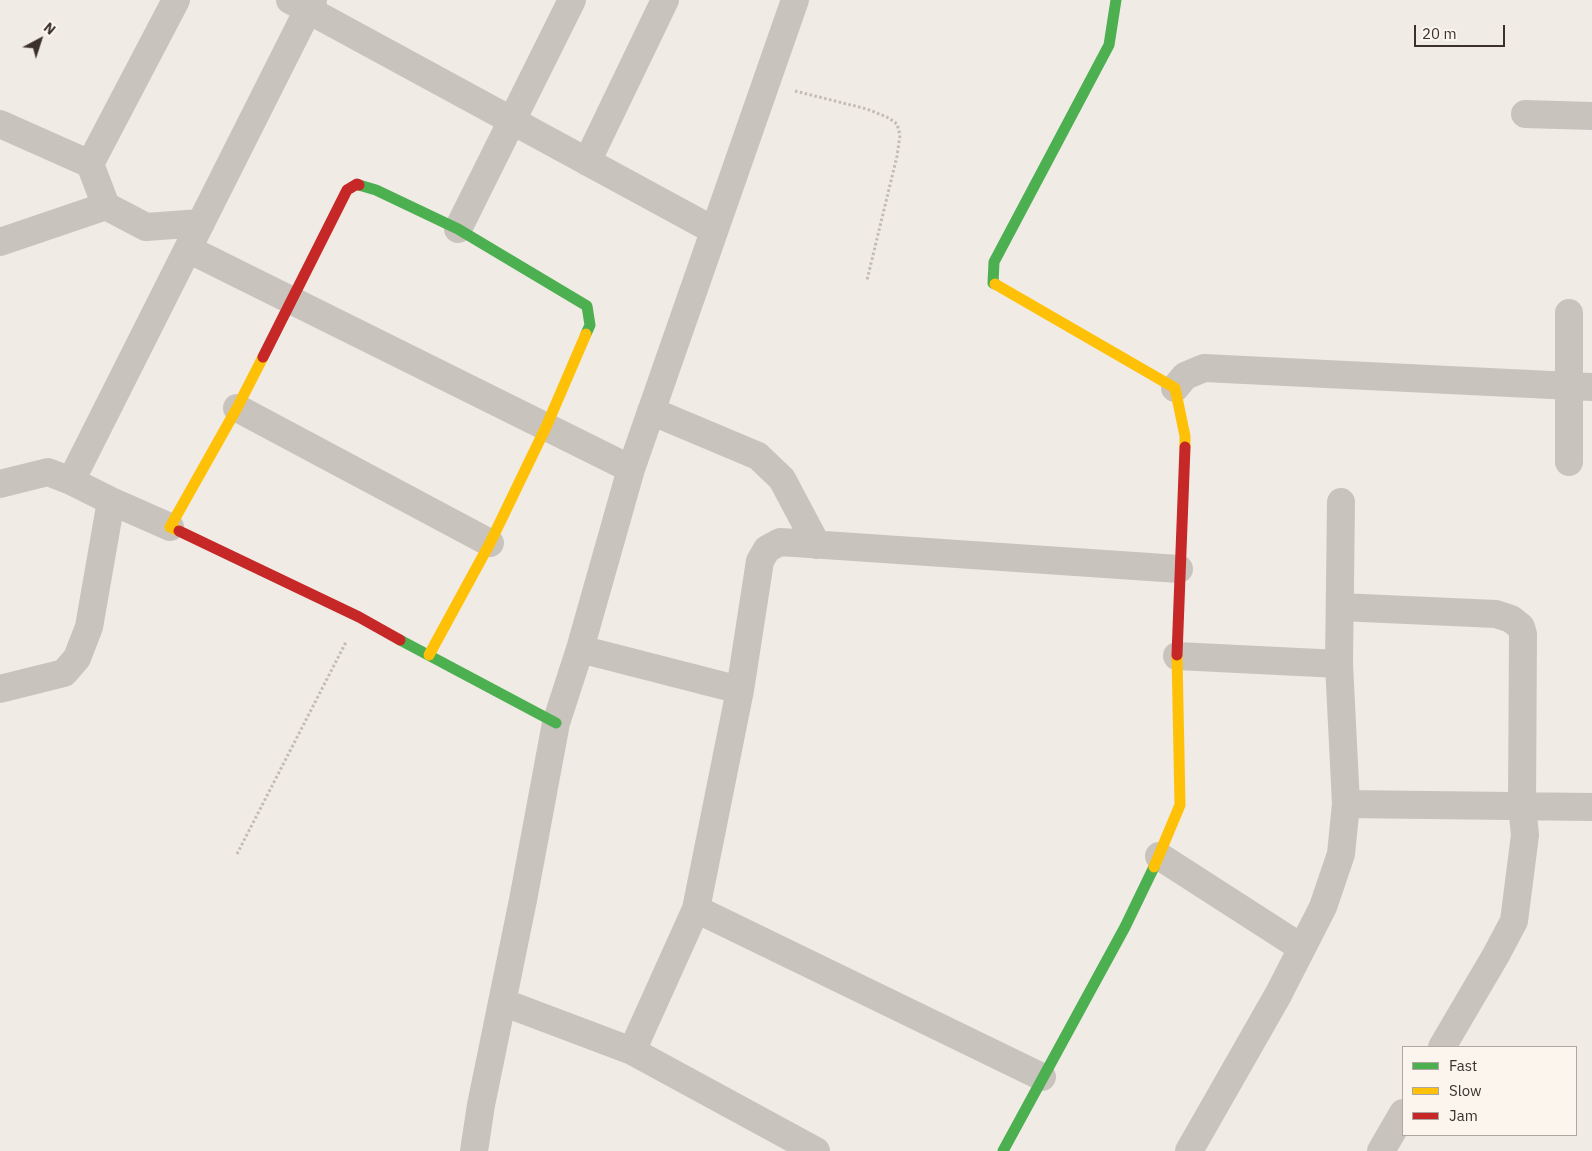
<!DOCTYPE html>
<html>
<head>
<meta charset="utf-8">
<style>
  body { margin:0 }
  #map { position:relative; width:1592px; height:1151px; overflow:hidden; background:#f0ebe5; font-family:"IBM Plex Sans",sans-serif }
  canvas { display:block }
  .legend { position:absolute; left:1402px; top:1046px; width:175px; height:90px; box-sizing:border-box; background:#fbf5ee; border:1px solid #aea6a0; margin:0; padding:6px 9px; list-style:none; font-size:15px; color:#3b302b }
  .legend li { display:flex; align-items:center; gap:10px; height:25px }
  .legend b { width:25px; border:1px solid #aea6a0 }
  .north { position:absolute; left:15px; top:15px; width:50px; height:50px; -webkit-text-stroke:4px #fbf5ee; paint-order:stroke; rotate:40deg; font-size:14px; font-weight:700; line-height:20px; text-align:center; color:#3b302b }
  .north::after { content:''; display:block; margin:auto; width:18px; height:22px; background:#3b302b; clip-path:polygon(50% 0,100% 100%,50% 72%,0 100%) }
  .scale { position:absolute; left:1414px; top:25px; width:91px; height:22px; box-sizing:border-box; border:2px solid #3b302b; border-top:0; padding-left:6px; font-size:15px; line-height:18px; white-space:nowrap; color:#3b302b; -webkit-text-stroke:4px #fbf5ee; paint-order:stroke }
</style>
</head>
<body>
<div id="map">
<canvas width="1592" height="1151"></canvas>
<ul class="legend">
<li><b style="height:6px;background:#4caf50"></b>Fast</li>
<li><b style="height:6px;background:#ffc107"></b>Slow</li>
<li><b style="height:6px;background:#c62828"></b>Jam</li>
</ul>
<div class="north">N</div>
<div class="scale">20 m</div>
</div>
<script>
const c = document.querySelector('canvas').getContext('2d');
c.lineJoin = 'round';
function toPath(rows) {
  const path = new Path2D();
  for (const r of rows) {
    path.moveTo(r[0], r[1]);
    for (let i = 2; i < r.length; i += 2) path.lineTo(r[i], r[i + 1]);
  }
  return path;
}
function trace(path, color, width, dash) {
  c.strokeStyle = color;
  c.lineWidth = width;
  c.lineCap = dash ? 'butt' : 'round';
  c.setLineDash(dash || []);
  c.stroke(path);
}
const path = toPath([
  [795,91,867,109,889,118,897,124,900,135,897,156,867,280],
  [237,854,346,642]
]);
const street = toPath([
  [290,0,713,230],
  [1525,114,1592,116],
  [0,124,90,164],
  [587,162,665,0],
  [106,206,90,164,176,0],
  [458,229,572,0],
  [0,242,106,206,146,227,201,223],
  [188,249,631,469],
  [1175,388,1185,376,1204,368,1592,387],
  [237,408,490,543],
  [651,411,758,456,782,479,817,545],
  [1569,462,1569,313],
  [71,481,313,0],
  [0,484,48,472,71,481,111,501,170,527],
  [1340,607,1496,614,1511,619,1521,627,1523,634,1522,805,1525,835,1514,921,1496,955,1442,1047],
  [580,649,740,690],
  [1177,656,1339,664],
  [0,689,64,673,77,658,89,627,111,501],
  [1346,804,1592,807],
  [1159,856,1302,948],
  [696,909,1042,1077],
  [502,1002,632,1051,816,1151],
  [632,1051,696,909,740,690,760,561,767,549,780,542,1179,569],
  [474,1151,481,1105,523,900,556,723,580,649,631,469,795,0],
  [1189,1151,1278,995,1323,907,1341,854,1346,804,1339,664,1341,502],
  [1381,1151,1403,1113]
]);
const fast = toPath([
  [359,185,376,190,458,229,587,306,590,325,586,334],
  [995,284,993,283,994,262,1109,45,1116,0],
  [400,640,556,723],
  [1003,1151,1125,927,1154,867]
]);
const slow = toPath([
  [995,284,1175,388,1185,436,1185,447],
  [179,531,170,527,237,408,263,357],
  [429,655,490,543,546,427,586,334],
  [1154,867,1180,805,1177,655]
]);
const jam = toPath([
  [263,357,347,190,357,184,359,185],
  [179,531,359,617,400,640],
  [1177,655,1185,447]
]);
trace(path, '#c2bbb6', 3, [2.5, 2.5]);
trace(street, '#c9c3be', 28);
trace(fast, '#4caf50', 11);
trace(slow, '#ffc107', 11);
trace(jam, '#c62828', 11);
</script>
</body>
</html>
